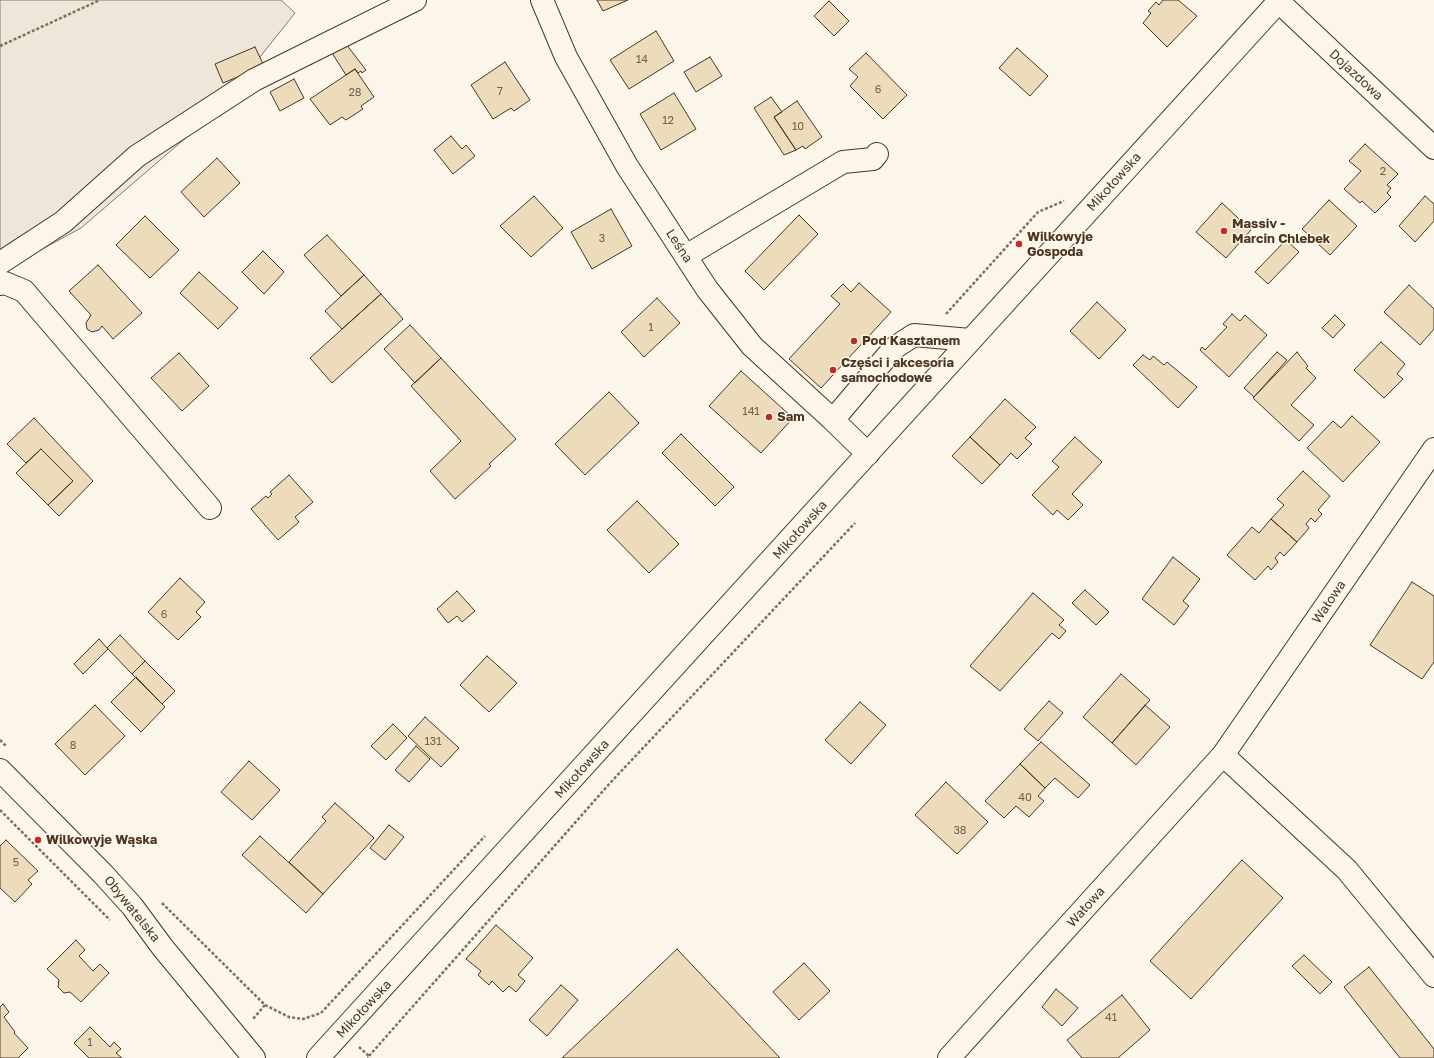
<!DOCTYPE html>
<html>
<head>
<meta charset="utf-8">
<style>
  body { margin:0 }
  canvas { display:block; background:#fbf6e9 }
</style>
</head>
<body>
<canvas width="1434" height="1058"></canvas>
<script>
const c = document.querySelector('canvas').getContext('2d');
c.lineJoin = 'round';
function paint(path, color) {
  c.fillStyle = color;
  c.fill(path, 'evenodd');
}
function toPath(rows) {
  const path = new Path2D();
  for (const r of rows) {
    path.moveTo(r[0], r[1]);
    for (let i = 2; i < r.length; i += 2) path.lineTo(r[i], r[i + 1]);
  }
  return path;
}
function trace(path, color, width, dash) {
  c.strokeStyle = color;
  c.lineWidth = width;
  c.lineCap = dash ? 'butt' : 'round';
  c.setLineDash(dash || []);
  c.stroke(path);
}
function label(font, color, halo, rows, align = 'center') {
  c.font = font + ' "Golos Text",sans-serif';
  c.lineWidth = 3;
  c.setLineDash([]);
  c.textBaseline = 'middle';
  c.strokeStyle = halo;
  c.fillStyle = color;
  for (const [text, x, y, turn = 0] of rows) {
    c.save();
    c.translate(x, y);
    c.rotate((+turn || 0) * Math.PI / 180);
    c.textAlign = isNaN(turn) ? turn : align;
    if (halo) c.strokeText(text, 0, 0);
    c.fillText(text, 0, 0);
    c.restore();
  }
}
const green = toPath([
  [0,0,281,0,295,13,216,112,81,228,0,272,0,0]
]);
const building = toPath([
  [597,0,628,0,603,11,597,0],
  [1163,0,1178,0,1197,16,1167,47,1143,23,1151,13,1148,11,1156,2,1159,5,1163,0],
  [829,1,849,21,834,36,814,16,829,1],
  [656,31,674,61,629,89,610,60,656,31],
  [346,44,366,70,362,73,361,71,358,73,355,69,346,75,332,53,346,44],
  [255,47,264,66,223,83,215,64,255,47],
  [1017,48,1048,76,1030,96,999,68,1017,48],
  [866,53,907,95,883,119,850,86,858,77,849,69,866,53],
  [710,57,722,76,696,92,684,72,710,57],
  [505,62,530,100,514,111,511,108,493,119,471,85,505,62],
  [355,69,374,97,361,106,363,109,346,120,342,117,330,125,310,99,355,69],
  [294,79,304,98,280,111,270,92,294,79],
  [674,93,696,129,661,150,640,114,674,93],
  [771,97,782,112,774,117,796,150,784,155,754,108,771,97],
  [797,101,822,137,805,149,803,146,796,150,774,117,797,101],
  [451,136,462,149,466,145,475,156,453,174,434,150,451,136],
  [1365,144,1398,174,1387,185,1391,188,1387,193,1391,197,1375,213,1362,201,1360,203,1344,189,1361,171,1349,161,1365,144],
  [217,158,240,183,204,217,181,192,217,158],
  [534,196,563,228,531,257,500,226,534,196],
  [1425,196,1434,204,1434,221,1415,242,1399,226,1425,196],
  [1329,200,1357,226,1330,255,1302,229,1329,200],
  [1222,203,1251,230,1226,258,1196,232,1222,203],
  [611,209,632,246,592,269,571,232,611,209],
  [799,215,818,234,764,290,745,271,799,215],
  [145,216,179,250,150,278,116,245,145,216],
  [327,235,364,275,341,296,304,255,327,235],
  [1286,240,1299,252,1268,284,1255,272,1286,240],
  [263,251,284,272,264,294,242,272,263,251],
  [98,265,142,313,113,339,102,326,99,330,92,332,87,329,86,323,91,315,69,291,98,265],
  [199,272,238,308,218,329,180,293,199,272],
  [364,275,381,294,342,329,325,311,364,275],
  [859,283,891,312,821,388,789,359,840,304,831,296,843,284,851,292,859,283],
  [1409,285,1434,309,1434,329,1420,345,1384,312,1409,285],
  [381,294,403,319,332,383,310,358,381,294],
  [657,298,680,323,644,357,621,332,657,298],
  [1097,302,1126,330,1099,359,1070,331,1097,302],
  [1232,314,1240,321,1245,315,1267,335,1229,377,1200,350,1202,347,1205,350,1227,327,1223,324,1232,314],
  [1335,315,1345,325,1333,338,1322,328,1335,315],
  [410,325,441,358,415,383,384,349,410,325],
  [1381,342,1405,364,1397,374,1403,379,1384,398,1354,370,1381,342],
  [1277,352,1287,360,1254,397,1244,388,1277,352],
  [1297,352,1308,366,1306,368,1316,378,1291,405,1314,425,1299,441,1253,398,1297,352],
  [179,353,209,386,182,411,151,378,179,353],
  [1143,355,1150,360,1153,356,1164,365,1167,362,1197,387,1178,408,1133,365,1143,355],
  [441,358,516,439,489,464,491,466,455,499,430,471,461,441,411,386,441,358],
  [741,371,793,418,761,453,709,406,741,371],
  [609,392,639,423,585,475,555,444,609,392],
  [1005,399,1036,427,1025,438,1032,444,1017,459,1011,453,1000,465,970,437,1005,399],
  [1352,416,1380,442,1343,482,1307,448,1333,421,1341,428,1352,416],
  [34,418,93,481,59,516,48,505,73,481,41,449,26,463,7,444,34,418],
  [681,434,734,487,715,506,662,453,681,434],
  [970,437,1000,465,982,484,952,456,970,437],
  [1075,437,1102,462,1072,494,1083,505,1068,520,1057,510,1053,515,1032,495,1059,467,1052,461,1075,437],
  [41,449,73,481,48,505,16,473,41,449],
  [1303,471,1330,496,1318,510,1322,514,1315,522,1311,518,1306,524,1309,528,1297,542,1271,519,1284,505,1277,499,1303,471],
  [289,475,313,502,295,517,299,522,278,540,251,509,266,496,268,498,272,494,270,492,289,475],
  [637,501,679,544,649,573,607,530,637,501],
  [1271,519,1297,542,1284,556,1280,552,1275,558,1278,562,1271,570,1268,566,1255,580,1227,555,1252,527,1259,533,1271,519],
  [1173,557,1200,579,1183,601,1189,606,1174,625,1142,599,1173,557],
  [180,578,205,602,196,612,201,617,178,640,148,612,180,578],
  [1412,582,1434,596,1434,662,1422,679,1370,645,1412,582],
  [1085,590,1109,612,1096,625,1072,603,1085,590],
  [457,591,475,611,462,622,457,616,448,623,437,609,457,591],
  [1033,593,1064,620,1059,625,1066,631,1059,639,1052,633,1000,691,970,666,1033,593],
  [120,635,145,661,132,674,107,648,120,635],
  [99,639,108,649,83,674,74,664,99,639],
  [487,656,517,683,489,712,460,685,487,656],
  [145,661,175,691,162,704,132,674,145,661],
  [1121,674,1150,700,1112,743,1083,717,1121,674],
  [136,677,165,707,141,732,111,702,136,677],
  [1049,701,1063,713,1038,741,1024,729,1049,701],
  [860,702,886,725,851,764,825,740,860,702],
  [95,705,125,736,85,775,55,744,95,705],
  [1145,705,1170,727,1136,765,1112,743,1145,705],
  [425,717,459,748,441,767,408,736,425,717],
  [393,724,407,738,386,760,371,746,393,724],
  [1041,742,1090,785,1078,798,1055,778,1045,788,1020,764,1041,742],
  [416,746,430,759,409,782,395,770,416,746],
  [249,761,280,790,252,820,221,792,249,761],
  [1020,764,1045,788,1038,796,1044,801,1029,817,1016,806,1004,818,985,801,1020,764],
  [946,782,988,822,957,854,915,815,946,782],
  [335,803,374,838,323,894,289,862,326,821,322,817,335,803],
  [389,825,404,837,385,860,370,848,389,825],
  [260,836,323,894,306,913,242,855,260,836],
  [6,840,38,871,28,880,32,884,15,902,0,888,0,846,6,840],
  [1242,860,1283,898,1191,999,1150,961,1242,860],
  [496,925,533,958,518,975,525,981,516,992,509,986,503,992,492,981,489,985,478,975,481,971,466,959,496,925],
  [76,940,85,950,79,956,93,971,100,964,109,973,81,1002,70,992,64,993,58,987,59,980,47,969,76,940],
  [677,949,780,1058,562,1058,677,949],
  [1304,955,1332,982,1320,994,1292,966,1304,955],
  [804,963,830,991,799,1020,773,992,804,963],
  [1369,967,1434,1049,1434,1058,1400,1058,1344,987,1369,967],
  [561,985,578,1000,547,1036,529,1020,561,985],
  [1056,989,1078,1008,1062,1026,1042,1007,1056,989],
  [1122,995,1150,1030,1118,1058,1082,1058,1067,1040,1122,995],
  [3,1004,9,1012,4,1017,15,1032,14,1033,28,1048,18,1058,0,1058,0,1007,3,1004],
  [90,1027,110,1047,114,1042,121,1049,116,1053,122,1058,89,1058,74,1043,90,1027]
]);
const path = toPath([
  [0,46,100,0],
  [946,314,1038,212,1064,201],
  [0,740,6,746],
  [0,810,110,920],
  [162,903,265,1005,252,1020],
  [265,1005,289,1017,303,1019,321,1013],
  [321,1013,485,836],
  [359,1047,369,1056,368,1058],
  [369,1056,611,782,855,523]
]);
const minor = toPath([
  [542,0,566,57,627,166,707,289,752,346,833,420,868,454],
  [1279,2,1434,148],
  [686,256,843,162,873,159,877,154],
  [0,263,63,222,137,156,254,80,415,0],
  [0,284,5,283,24,291,210,508],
  [833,420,894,348,914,335,970,340],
  [1223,755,1347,870,1434,976],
  [0,770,103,874,132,906,163,948,254,1058],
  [949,1058,1223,755,1434,449]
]);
const major = toPath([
  [318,1058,1280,0]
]);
const markers = [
  [1224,231,4,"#c62828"],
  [1019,244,4,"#c62828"],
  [854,341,4,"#c62828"],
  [833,370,4,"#c62828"],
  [769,417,4,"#c62828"],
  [38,840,4,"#c62828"]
];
const numberNames = [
  ["14",642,60],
  ["6",878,90],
  ["7",500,92],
  ["28",355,93],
  ["12",668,121],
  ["10",798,127],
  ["2",1383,172],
  ["3",602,239],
  ["1",651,328],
  ["141",751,412],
  ["6",164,615],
  ["131",433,742],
  ["8",73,746],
  ["40",1025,798],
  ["38",960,831],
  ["5",16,863],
  ["41",1111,1018],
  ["1",90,1043]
];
const streetNames = [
  ["Dojazdowa",1356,75,43],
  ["Mikołowska",1114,182,-48],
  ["Leśna",679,246,57],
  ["Mikołowska",800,530,-48],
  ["Wałowa",1329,602,-56],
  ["Mikołowska",582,769,-48],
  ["Wałowa",1086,907,-48],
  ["Obywatelska",132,909,51],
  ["Mikołowska",364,1009,-47]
];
const poiNames = [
  ["Massiv -",1232,224],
  ["Marcin Chlebek",1232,239],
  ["Wilkowyje",1027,237],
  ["Gospoda",1027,252],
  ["Pod Kasztanem",862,341],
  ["Części i akcesoria",841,363],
  ["samochodowe",841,378],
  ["Sam",777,417],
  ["Wilkowyje Wąska",46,840]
];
paint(green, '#ede6d9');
trace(green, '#887966', 1);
paint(building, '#ecdcbc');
trace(building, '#4a3520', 1);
trace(minor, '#4a3520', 24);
trace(major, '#4a3520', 24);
trace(path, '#7f6f5c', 2.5, [3, 2]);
trace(minor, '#fbf6e9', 22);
trace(major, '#fbf6e9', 22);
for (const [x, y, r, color] of markers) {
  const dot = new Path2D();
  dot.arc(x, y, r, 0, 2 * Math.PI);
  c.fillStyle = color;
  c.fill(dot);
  trace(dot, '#fbf6e9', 1.5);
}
label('11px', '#725f47', null, numberNames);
label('13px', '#4a3520', '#fbf6e9', streetNames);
label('bold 13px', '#4a3520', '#fbf6e9', poiNames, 'left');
</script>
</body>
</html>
